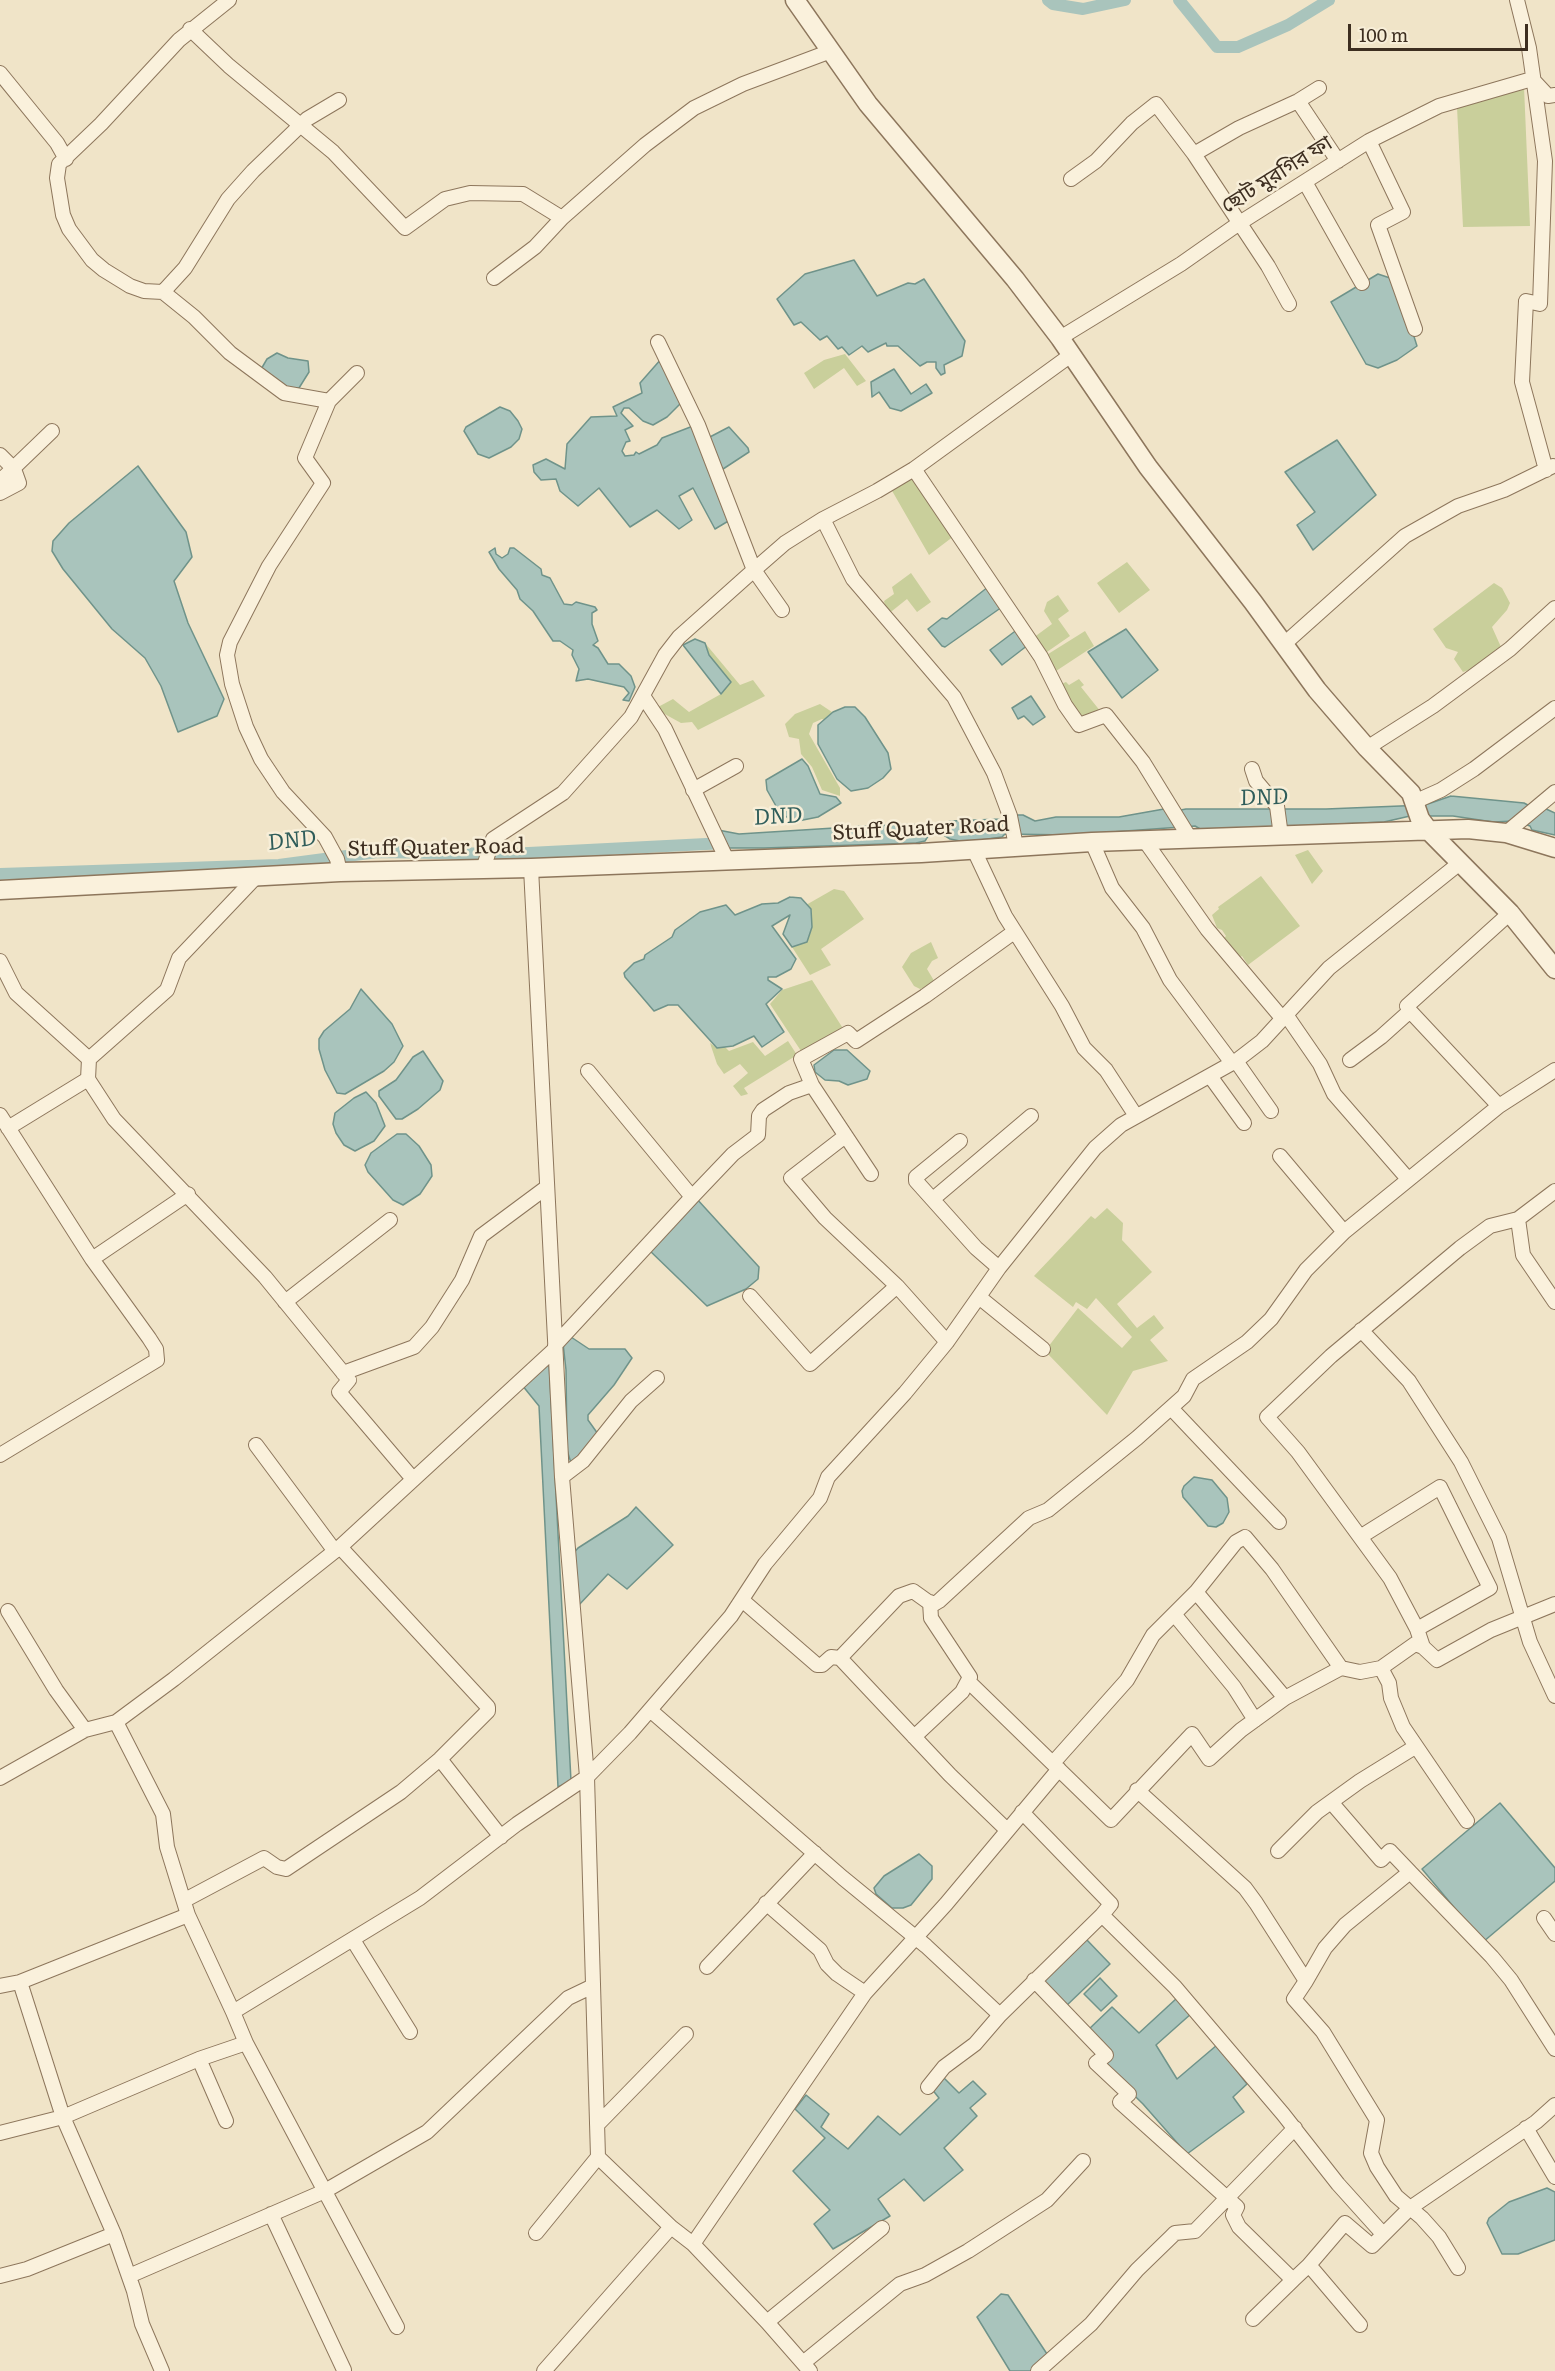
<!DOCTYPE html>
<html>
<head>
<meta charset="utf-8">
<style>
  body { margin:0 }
  #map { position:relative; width:1555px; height:2371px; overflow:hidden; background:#f0e4c8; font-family:Literata,serif }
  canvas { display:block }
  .scale { position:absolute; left:1348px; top:24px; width:180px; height:27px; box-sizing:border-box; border:3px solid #3d2e20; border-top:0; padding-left:8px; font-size:18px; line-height:21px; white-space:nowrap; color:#3d2e20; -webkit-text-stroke:4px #f7eed8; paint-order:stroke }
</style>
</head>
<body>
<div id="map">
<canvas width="1555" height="2371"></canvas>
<div class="scale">100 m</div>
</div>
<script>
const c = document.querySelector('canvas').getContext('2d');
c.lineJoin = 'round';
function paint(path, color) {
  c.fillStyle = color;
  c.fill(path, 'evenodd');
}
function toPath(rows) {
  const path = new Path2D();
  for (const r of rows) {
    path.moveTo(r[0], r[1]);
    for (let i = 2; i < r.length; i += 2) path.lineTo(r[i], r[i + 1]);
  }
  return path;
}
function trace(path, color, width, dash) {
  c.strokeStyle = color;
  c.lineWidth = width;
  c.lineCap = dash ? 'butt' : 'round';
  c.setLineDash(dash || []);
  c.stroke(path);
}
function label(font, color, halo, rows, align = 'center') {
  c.font = font + ' Literata,"Noto Sans Bengali",serif';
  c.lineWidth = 5;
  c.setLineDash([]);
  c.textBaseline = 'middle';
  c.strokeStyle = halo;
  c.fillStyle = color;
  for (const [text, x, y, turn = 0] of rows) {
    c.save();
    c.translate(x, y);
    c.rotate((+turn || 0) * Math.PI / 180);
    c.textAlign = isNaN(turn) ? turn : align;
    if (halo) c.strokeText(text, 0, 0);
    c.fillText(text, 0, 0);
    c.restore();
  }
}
const green = toPath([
  [1524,87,1530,226,1463,227,1457,107],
  [845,354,866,381,857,386,844,368,814,389,804,373,824,360],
  [914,474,954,536,929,555,891,489],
  [1127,562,1150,590,1119,613,1097,583],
  [911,573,931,602,917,612,907,599,887,615,884,601,894,594,892,587],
  [1494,583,1502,588,1510,603,1507,610,1492,627,1501,647,1475,668,1463,672,1454,659,1458,652,1446,648,1433,629],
  [1058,595,1069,611,1058,619,1070,636,1044,654,1033,638,1052,624,1044,611,1047,602],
  [1085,631,1094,646,1053,673,1045,656],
  [705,643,740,685,753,680,765,696,698,730,692,722,681,723,661,712,658,707,673,699,689,712,721,694,731,682,709,655],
  [1079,679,1084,685,1081,687,1101,712,1079,717,1059,685,1066,682,1069,685],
  [820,704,835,714,827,721,822,719,813,723,809,734,840,788,840,796,822,790,812,767,801,754,799,739,789,737,785,724,795,714],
  [1308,850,1323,871,1312,884,1295,855],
  [1261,876,1300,926,1248,965,1242,956,1236,960,1220,943,1226,936,1222,930,1217,928,1212,915,1219,909,1218,907],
  [834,889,844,891,864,919,821,949,831,965,810,975,792,947,806,942,812,927,811,909,806,905],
  [931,942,938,958,932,961,927,969,936,984,920,989,914,986,902,967,911,953],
  [812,980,844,1030,803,1054,770,1004,782,990],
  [788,1041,797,1055,744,1088,748,1094,741,1096,733,1086,748,1073,740,1064,724,1074,717,1064,710,1043,717,1048,725,1047,729,1051,753,1042,765,1056],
  [1107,1208,1123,1223,1122,1240,1152,1272,1117,1304,1137,1328,1154,1315,1164,1328,1150,1340,1168,1361,1133,1371,1107,1415,1045,1351,1078,1308,1122,1348,1132,1337,1096,1298,1087,1309,1076,1302,1073,1307,1034,1276,1091,1216,1095,1219]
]);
const water = toPath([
  [854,260,877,296,908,283,915,284,924,279,965,341,962,356,944,365,945,373,941,375,936,368,936,362,927,362,920,366,898,346,887,346,886,343,868,352,862,346,849,355,842,347,838,349,827,336,820,340,801,322,794,325,777,299,805,274,854,260],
  [1378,274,1396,280,1417,346,1397,360,1378,368,1366,364,1331,302,1378,274],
  [277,353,288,358,308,361,309,372,299,388,286,388,260,371,267,359,277,353],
  [662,358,682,402,667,417,653,425,643,421,629,408,624,408,621,413,633,426,625,430,630,441,626,442,622,451,625,456,634,455,636,452,639,454,657,445,662,438,693,426,730,520,715,529,693,488,679,496,692,520,679,529,657,510,630,527,599,488,578,506,560,491,556,479,541,480,534,472,533,465,546,459,565,469,567,444,591,417,617,416,613,407,642,393,640,383,662,358],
  [894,369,911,394,926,384,932,393,901,411,890,408,879,392,872,397,871,382,894,369],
  [500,407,510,411,518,421,522,429,519,439,511,447,489,458,478,454,464,431,466,427,500,407],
  [729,427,748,448,749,452,720,471,706,439,729,427],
  [1337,440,1376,495,1313,550,1297,525,1315,512,1285,472,1337,440],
  [138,466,186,532,192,557,174,581,188,623,224,699,217,716,178,732,161,686,145,658,112,629,63,569,52,551,53,541,69,523,138,466],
  [495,548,496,554,502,558,508,554,510,548,514,548,541,569,542,575,550,578,564,604,572,605,576,602,595,607,597,610,592,613,592,624,598,641,593,645,598,648,608,664,619,664,631,676,635,687,629,701,623,700,629,693,624,687,588,679,576,681,579,669,572,655,573,650,560,641,553,641,533,611,520,599,517,590,499,569,489,552,495,548],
  [988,587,1002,607,945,647,942,646,928,629,942,618,947,619,988,587],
  [1018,629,1028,645,1002,665,990,650,1018,629],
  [1126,629,1158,670,1122,698,1088,652,1126,629],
  [695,639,705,643,709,655,731,682,721,694,683,645,695,639],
  [1031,696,1045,717,1033,725,1024,716,1018,719,1012,708,1031,696],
  [845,707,855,707,865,717,888,753,891,769,883,778,868,788,851,791,837,779,818,744,818,725,833,712,845,707],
  [802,759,808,766,820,794,836,797,841,803,818,817,793,822,783,814,776,818,772,809,776,806,767,790,766,780,802,759],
  [1451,796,1524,803,1539,811,1544,808,1555,813,1555,835,1532,830,1530,826,1515,821,1493,822,1453,816,1410,816,1384,822,1202,830,1195,826,1070,835,1005,834,1002,837,965,842,950,839,939,832,930,833,925,841,916,843,764,848,726,848,718,830,739,834,866,826,911,824,928,827,951,821,1000,819,1016,815,1023,815,1035,821,1056,817,1119,817,1164,809,1170,812,1186,809,1326,809,1425,805,1451,796],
  [790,897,801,898,811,909,812,927,807,942,792,947,783,934,790,915,772,926,796,959,791,969,776,977,768,977,768,980,782,989,766,1004,784,1032,762,1047,754,1036,733,1046,717,1048,678,1005,668,1005,654,1011,625,977,624,973,634,963,644,959,645,955,672,937,675,930,700,912,726,905,735,915,762,904,778,903,790,897],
  [361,989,392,1024,403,1046,394,1062,384,1071,345,1094,337,1093,325,1070,319,1049,319,1039,324,1031,350,1009,361,989],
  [834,1050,847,1050,870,1071,867,1079,848,1085,839,1081,825,1080,815,1072,814,1065,834,1050],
  [423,1051,443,1081,440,1090,418,1109,402,1119,396,1119,379,1096,379,1091,396,1080,413,1057,423,1051],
  [366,1092,376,1103,385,1126,374,1141,355,1151,344,1145,336,1133,333,1124,335,1113,354,1098,366,1092],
  [397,1134,406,1134,419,1146,431,1165,432,1176,420,1194,403,1205,393,1200,368,1172,365,1165,371,1153,397,1134],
  [696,1198,759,1267,758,1279,746,1289,707,1306,648,1249,696,1198],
  [571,1337,589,1349,625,1349,632,1358,614,1385,588,1415,588,1420,598,1434,585,1453,571,1463,567,1450,566,1370,563,1343,571,1337],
  [549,1362,571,1781,558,1787,539,1406,522,1385,549,1362],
  [1194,1477,1212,1480,1227,1498,1229,1512,1223,1523,1216,1527,1208,1526,1183,1497,1182,1491,1184,1486,1194,1477],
  [636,1507,673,1545,627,1589,608,1574,578,1606,572,1555,578,1548,628,1516,636,1507],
  [1500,1803,1555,1868,1555,1881,1483,1942,1422,1869,1500,1803],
  [919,1854,932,1866,932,1879,911,1905,903,1908,892,1908,876,1894,874,1888,884,1876,919,1854],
  [1086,1939,1110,1964,1065,2007,1041,1982,1086,1939],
  [1100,1978,1117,1996,1101,2011,1084,1994,1100,1978],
  [1177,1998,1192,2013,1156,2045,1177,2079,1217,2045,1247,2084,1233,2097,1244,2112,1187,2154,1143,2104,1102,2064,1088,2030,1112,2007,1139,2033,1177,1998],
  [941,2075,959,2093,973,2081,986,2094,970,2108,977,2116,944,2148,963,2170,924,2201,904,2179,878,2199,890,2216,833,2249,814,2224,830,2210,793,2171,825,2138,795,2109,806,2095,829,2114,821,2127,848,2149,878,2116,900,2135,939,2098,931,2088,941,2075],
  [1547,2188,1555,2192,1555,2240,1518,2254,1502,2254,1487,2223,1489,2218,1509,2202,1547,2188],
  [1001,2294,1008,2295,1049,2357,1034,2371,1010,2371,977,2317,1001,2294]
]);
const canal = toPath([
  [1048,0,1053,4,1083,9,1125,0],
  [1179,0,1217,47,1238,47,1288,25,1329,0],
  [0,874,279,865,377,852,509,854,726,843]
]);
const minor = toPath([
  [229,0,179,40,101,124,59,164,57,178,63,215,69,229,92,260,104,270,130,286,144,291,163,292,194,317,230,353,284,393,329,401,357,373],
  [1517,0,1529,48,1545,161,1540,304,1526,301,1522,382,1546,470],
  [190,29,229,66,333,152,405,228,445,199,470,193,523,194,562,218],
  [0,73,57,143,66,159],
  [1534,81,1548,96,1555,95],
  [1298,101,1338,161],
  [1369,141,1403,212,1378,225,1415,329],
  [1194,154,1239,128,1298,101,1319,88],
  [1071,179,1096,161,1132,123,1156,104,1194,154,1268,266,1289,304],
  [1305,182,1362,283],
  [494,278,535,247,562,218,645,145,694,108,743,84,831,51],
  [163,292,185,268,228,199,253,171,307,119,339,100],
  [1060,338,1181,264,1238,224,1369,141,1439,106,1532,79],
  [658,342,698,425,754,570,782,610],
  [329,401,305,458,323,483,269,566,230,642,227,655,232,684,246,727,261,759,283,792,325,837,337,859,340,872],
  [0,455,14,469,19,483,0,493],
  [914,469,1041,657,1065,705,1079,725,1106,715,1143,762,1191,840],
  [0,481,52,431],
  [823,519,853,579,954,697,994,773,1010,816,1016,846],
  [1283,645,1405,536,1458,506,1504,490,1553,466],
  [643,696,665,729,727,860],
  [1367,748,1433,706,1510,649,1555,608],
  [1252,769,1256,781,1277,806,1281,836],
  [693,790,736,766],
  [1414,802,1441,790,1474,769,1555,708],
  [1506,833,1555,792],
  [1145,841,1207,929,1282,1018,1289,1019,1320,1064,1334,1094,1408,1179],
  [1092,842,1112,888,1143,928,1170,980,1232,1063],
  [974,850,1005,916,1062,1006,1084,1048,1106,1070,1136,1116],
  [531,868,562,1477,587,1777,598,2157,671,2227],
  [483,869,493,839,563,793,631,717,665,655,679,637,754,570,785,543,823,519,877,491,914,469,1071,355],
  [0,961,16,993,89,1059,88,1079,114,1119,265,1277,349,1380,339,1392,413,1479],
  [1410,1011,1499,1106],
  [89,1059,167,990,179,958,256,877],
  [1350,1060,1381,1037,1410,1011,1407,1006,1510,913],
  [1236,1061,1271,1111],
  [588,1071,692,1197],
  [1210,1076,1244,1123],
  [0,1115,92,1259,149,1338,156,1349,157,1360,0,1455],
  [8,1128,88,1079],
  [844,1137,791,1178,825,1218,897,1286],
  [960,1141,916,1177,916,1181,976,1248,999,1268],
  [1280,1156,1344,1232],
  [871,1174,812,1085,801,1059,848,1033,856,1041,925,996,1014,932],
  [933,1199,1031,1116],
  [1518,1219,1523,1255,1555,1302],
  [92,1259,188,1194],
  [750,1296,810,1364,897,1286,947,1342],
  [979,1297,1043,1349],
  [285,1302,390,1220],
  [1361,1330,1409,1381,1461,1462,1499,1538,1530,1642,1555,1696],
  [555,1345,692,1197,733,1154,758,1135,759,1116,763,1110,789,1093,812,1085],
  [343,1373,414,1347,432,1327,462,1280,481,1236,547,1187],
  [1171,1408,1279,1522],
  [256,1445,334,1550],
  [562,1477,583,1461,631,1401,657,1378],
  [1360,1537,1440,1487,1490,1588,1417,1629],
  [1196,1592,1236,1542,1245,1537,1272,1569,1341,1668],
  [742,1600,817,1665,822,1665,831,1657,840,1658],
  [8,1611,56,1690,85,1730],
  [1174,1614,1234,1687,1255,1720],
  [1423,1647,1417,1629,1390,1578,1298,1452,1267,1417,1331,1356,1460,1248,1490,1226,1518,1219,1555,1191],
  [1381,1668,1389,1683,1391,1698,1403,1727,1467,1821],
  [969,1682,1111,1820,1192,1734,1209,1759,1241,1730,1285,1698,1341,1668,1360,1672,1381,1668,1415,1644,1423,1647,1437,1660,1491,1630,1555,1604],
  [650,1710,843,1878,926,1946,1000,2015,975,2044,944,2067,928,2087],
  [116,1722,163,1814,167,1847,188,1915,233,2012],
  [914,1737,962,1692,970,1677,931,1618,930,1602],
  [440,1759,501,1837],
  [1053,1763,1127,1680,1153,1635,1196,1592,1285,1698],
  [0,1778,85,1730,116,1722,174,1679,340,1547,555,1349],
  [1137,1790,1245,1888,1256,1903,1306,1981,1294,1999,1323,2032,1377,2120,1371,2153,1377,2167,1396,2196,1422,2218,1439,2237,1458,2268],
  [1331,1802,1381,1860,1390,1851,1410,1872],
  [1022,1812,1111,1904,1102,1915,1175,1987,1283,2114,1338,2184,1383,2234],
  [1007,1830,950,1775,840,1658,899,1596,913,1591,927,1601,934,1604,939,1601,1029,1518,1048,1510,1137,1438,1184,1396,1193,1379,1247,1342,1271,1319,1306,1270,1344,1232,1499,1106,1555,1070],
  [1278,1851,1317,1812,1360,1781,1415,1747],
  [185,1900,264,1858,277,1867,286,1869,401,1792,440,1759,488,1711,488,1707,340,1547],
  [766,1903,820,1950,827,1964,837,1974,865,1993],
  [1544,1918,1555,1934],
  [353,1940,410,2032],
  [707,1967,815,1853],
  [1034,1980,1106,2055,1096,2063,1129,2094,1120,2102,1237,2207,1233,2215,1239,2227,1293,2280,1309,2265],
  [1306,1981,1325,1948,1345,1925,1410,1872,1492,1957,1511,1980,1555,2049],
  [0,1986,20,1982],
  [1000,2015,1102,1915],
  [246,2043,397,2327],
  [199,2059,226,2121],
  [597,2125,686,2034],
  [1526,2128,1555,2177],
  [0,2133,63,2117,199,2059,246,2043,233,2012,420,1898,517,1824,587,1777,630,1733,731,1616,765,1564,820,1498,828,1477,905,1393,947,1342,999,1268,1095,1148,1121,1125,1236,1061,1262,1041,1329,968,1461,862],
  [271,2214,344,2370],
  [536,2233,598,2157],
  [693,2244,865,1993,946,1904,1059,1769],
  [0,2276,27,2269,114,2234],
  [129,2276,325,2191,427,2132,568,1998,593,1986],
  [1253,2319,1293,2280],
  [767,2322,810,2371],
  [1360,2325,1309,2265,1345,2223,1372,2246,1410,2208,1536,2122,1555,2105],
  [803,2363,900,2284,925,2275,968,2251,1047,2200,1083,2161],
  [162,2371,142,2324,134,2291,114,2234,63,2117,20,1982,188,1915],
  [544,2371,671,2227,693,2244,767,2322,882,2228],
  [1038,2371,1091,2324,1137,2270,1171,2237,1175,2233,1195,2231,1295,2128]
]);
const tertiary = toPath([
  [795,0,868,104,1015,279,1060,338,1148,467,1253,602,1317,690,1367,748,1411,793,1420,819,1429,831,1510,913,1555,969],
  [0,890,340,872,531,868,921,853,1092,842,1468,829,1506,833,1555,848]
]);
const streetNames = [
  ["ছোট মুরগির ফা",1277,175,-32],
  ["Stuff Quater Road",921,829,-3],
  ["Stuff Quater Road",436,848,-1]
];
const waterNames = [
  ["DND",1264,798,-2],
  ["DND",778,817,-3],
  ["DND",292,841,-6]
];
paint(green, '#c9cf9b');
paint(water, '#a9c4bc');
trace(water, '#6f938a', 1.5);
trace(canal, '#a9c4bc', 12);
trace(minor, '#8d765c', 16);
trace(tertiary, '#8d765c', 21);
trace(minor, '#faf1dc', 14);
trace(tertiary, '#faf1dc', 18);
label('21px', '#3d2e20', '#f7eed8', streetNames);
label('italic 22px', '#2f5d5a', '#f7eed8', waterNames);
</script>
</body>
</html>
